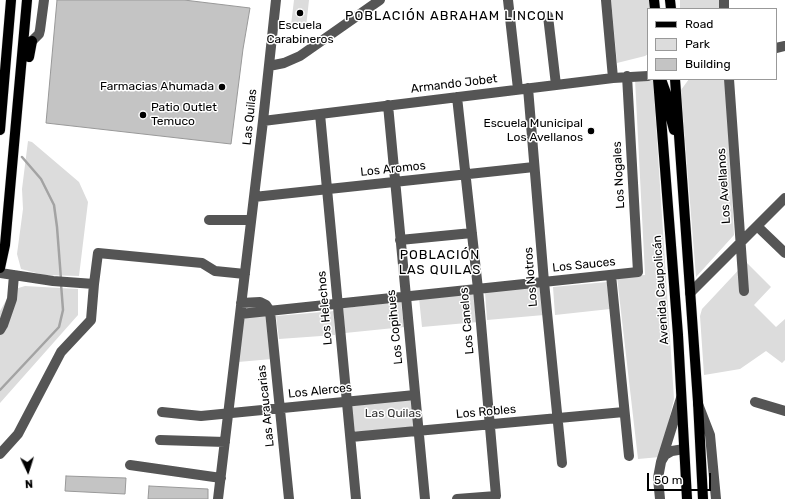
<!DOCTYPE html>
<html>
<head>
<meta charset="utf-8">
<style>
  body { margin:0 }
  #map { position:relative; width:785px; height:499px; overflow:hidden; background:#fff; font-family:Rubik,sans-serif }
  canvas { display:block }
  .legend { position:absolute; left:647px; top:8px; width:130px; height:72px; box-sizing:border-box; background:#fff; border:1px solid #999; margin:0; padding:5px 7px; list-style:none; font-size:12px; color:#000 }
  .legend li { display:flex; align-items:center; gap:8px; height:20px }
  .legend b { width:20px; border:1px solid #999 }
  .north { position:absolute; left:8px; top:451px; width:40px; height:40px; -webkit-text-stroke:3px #fff; paint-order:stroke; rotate:176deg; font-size:11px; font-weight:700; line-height:16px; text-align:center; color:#000 }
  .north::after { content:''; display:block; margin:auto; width:14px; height:18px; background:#000; clip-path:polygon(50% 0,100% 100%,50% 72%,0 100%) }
  .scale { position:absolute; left:647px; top:473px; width:64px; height:18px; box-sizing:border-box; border:2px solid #000; border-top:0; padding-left:5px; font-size:12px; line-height:14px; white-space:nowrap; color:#000; -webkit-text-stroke:3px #fff; paint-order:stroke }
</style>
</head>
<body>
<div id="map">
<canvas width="785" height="499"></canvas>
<ul class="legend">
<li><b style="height:5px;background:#000"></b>Road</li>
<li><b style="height:11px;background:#dcdcdc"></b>Park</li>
<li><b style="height:11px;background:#c4c4c4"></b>Building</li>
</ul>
<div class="north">N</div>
<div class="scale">50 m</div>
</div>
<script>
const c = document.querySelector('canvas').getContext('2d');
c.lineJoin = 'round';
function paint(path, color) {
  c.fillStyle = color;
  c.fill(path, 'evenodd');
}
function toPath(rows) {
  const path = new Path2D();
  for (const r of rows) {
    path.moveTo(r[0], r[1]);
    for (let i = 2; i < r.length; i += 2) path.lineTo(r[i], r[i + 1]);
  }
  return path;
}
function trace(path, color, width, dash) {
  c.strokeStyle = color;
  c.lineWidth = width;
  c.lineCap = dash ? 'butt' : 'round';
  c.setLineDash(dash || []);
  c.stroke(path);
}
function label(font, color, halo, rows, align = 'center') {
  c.font = font + ' Rubik,sans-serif';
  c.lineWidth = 3;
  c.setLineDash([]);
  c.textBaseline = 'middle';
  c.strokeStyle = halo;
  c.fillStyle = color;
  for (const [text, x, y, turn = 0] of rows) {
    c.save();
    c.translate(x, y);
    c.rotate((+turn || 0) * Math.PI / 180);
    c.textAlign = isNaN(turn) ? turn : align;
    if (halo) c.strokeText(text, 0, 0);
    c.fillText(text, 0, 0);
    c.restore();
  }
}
const green = toPath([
  [294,0,309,0,306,27,291,25],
  [611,0,650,0,651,9,648,9,648,54,645,56,617,63],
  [680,0,721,0,721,9,680,9],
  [635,79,653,79,674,399,660,457,638,459,617,277,645,275],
  [689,79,727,79,734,235,696,277,681,90],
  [28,141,32,142,79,182,88,202,79,276,44,275,21,269,17,254,23,209,22,189],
  [746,262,771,287,754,305,776,327,785,319,785,360,782,363,766,351,740,369,704,375,700,316,702,309],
  [607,282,610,309,555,315,553,287],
  [25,286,78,289,78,315,0,403,0,311,12,290],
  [541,287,544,315,487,320,485,292],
  [476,293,478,322,422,327,419,298],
  [401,302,404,327,345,333,343,308],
  [334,311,335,335,279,339,276,316],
  [267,315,272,359,238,362,242,318],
  [412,398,415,427,352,432,350,404]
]);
const stream = toPath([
  [22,157,41,179,54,205,57,227,61,279],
  [0,390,59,327,63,310,61,284]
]);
const building = toPath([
  [57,0,184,0,250,8,243,49,231,144,46,123,57,0],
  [66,476,126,478,125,494,65,491,66,476],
  [149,486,208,489,208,499,148,499,149,486]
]);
const minor = toPath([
  [508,0,518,89],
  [606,0,613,78],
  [724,0,724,9],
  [548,16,556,85],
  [32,41,39,34,40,30,44,0],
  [776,48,785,46],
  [269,66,284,63,300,56,380,0],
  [729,79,744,291],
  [528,88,544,282,562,463],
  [388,105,425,499],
  [320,114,356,499],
  [263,121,613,78,648,76],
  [254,197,534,167],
  [209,220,251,220],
  [757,226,785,253],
  [400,240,472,233],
  [0,273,53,281,94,284],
  [611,275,629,456],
  [690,293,785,198],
  [241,303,260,302,266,305,270,311,289,499],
  [240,314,638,272,627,76],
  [0,330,3,325,12,299,14,275],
  [755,402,785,411],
  [698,404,710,435,716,499],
  [162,412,201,416,415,395],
  [351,437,624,412],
  [160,440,225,442],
  [0,454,18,434,61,352,91,320,94,284,98,253,202,263,215,271,245,274],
  [662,460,665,455,672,451,684,449],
  [130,465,221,478],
  [218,499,263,121,276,0],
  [457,499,496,496,478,289,457,97],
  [660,499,658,478,661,462,681,398]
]);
const major = toPath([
  [654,0,655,9],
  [670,0,671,9],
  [29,57,32,41],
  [658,79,678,335,687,499],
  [675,79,698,402,703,499],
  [662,82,667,96,670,115,674,130],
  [0,130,11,0],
  [0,268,5,245,27,0]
]);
const markers = [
  [300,13,4,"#000"],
  [222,87,4,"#000"],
  [143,115,4,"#000"],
  [591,131,4,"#000"]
];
const poiNames = [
  ["Escuela",300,26,"center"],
  ["Carabineros",300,40,"center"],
  ["Farmacias Ahumada",214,87],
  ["Patio Outlet",151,108,"left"],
  ["Temuco",151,122,"left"],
  ["Escuela Municipal",583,124],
  ["Los Avellanos",583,138]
];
const streetNames = [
  ["Armando Jobet",454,84,-7],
  ["Las Quilas",250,117,-84],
  ["Los Aromos",393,169,-6],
  ["Los Nogales",619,175,-93],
  ["Los Avellanos",724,186,-94],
  ["Los Sauces",584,265,-6],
  ["Los Notros",531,277,-95],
  ["Avenida Caupolicán",661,290,-94],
  ["Los Helechos",325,308,-95],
  ["Los Canelos",467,321,-95],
  ["Los Copihues",395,327,-96],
  ["Los Alerces",320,391,-6],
  ["Las Araucarias",266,406,-96],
  ["Los Robles",486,412,-5]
];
const parkNames = [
  ["Las Quilas",393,414]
];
const neighbourhoodNames = [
  ["POBLACIÓN ABRAHAM LINCOLN",455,16],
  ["POBLACIÓN",440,255],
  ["LAS QUILAS",440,270]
];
paint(green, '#dcdcdc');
trace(stream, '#a3a3a3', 2.5);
paint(building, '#c4c4c4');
trace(building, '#999', 1);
trace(major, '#dbdbdb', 11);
trace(minor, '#555', 10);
trace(major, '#000', 10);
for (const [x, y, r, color] of markers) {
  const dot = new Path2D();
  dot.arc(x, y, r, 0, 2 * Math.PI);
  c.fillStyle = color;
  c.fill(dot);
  trace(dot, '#fff', 1.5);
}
label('12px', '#000', '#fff', poiNames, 'right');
label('12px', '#000', '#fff', streetNames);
label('12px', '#333', '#fff', parkNames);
c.letterSpacing = '1px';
label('13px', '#000', '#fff', neighbourhoodNames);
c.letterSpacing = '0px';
</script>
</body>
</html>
